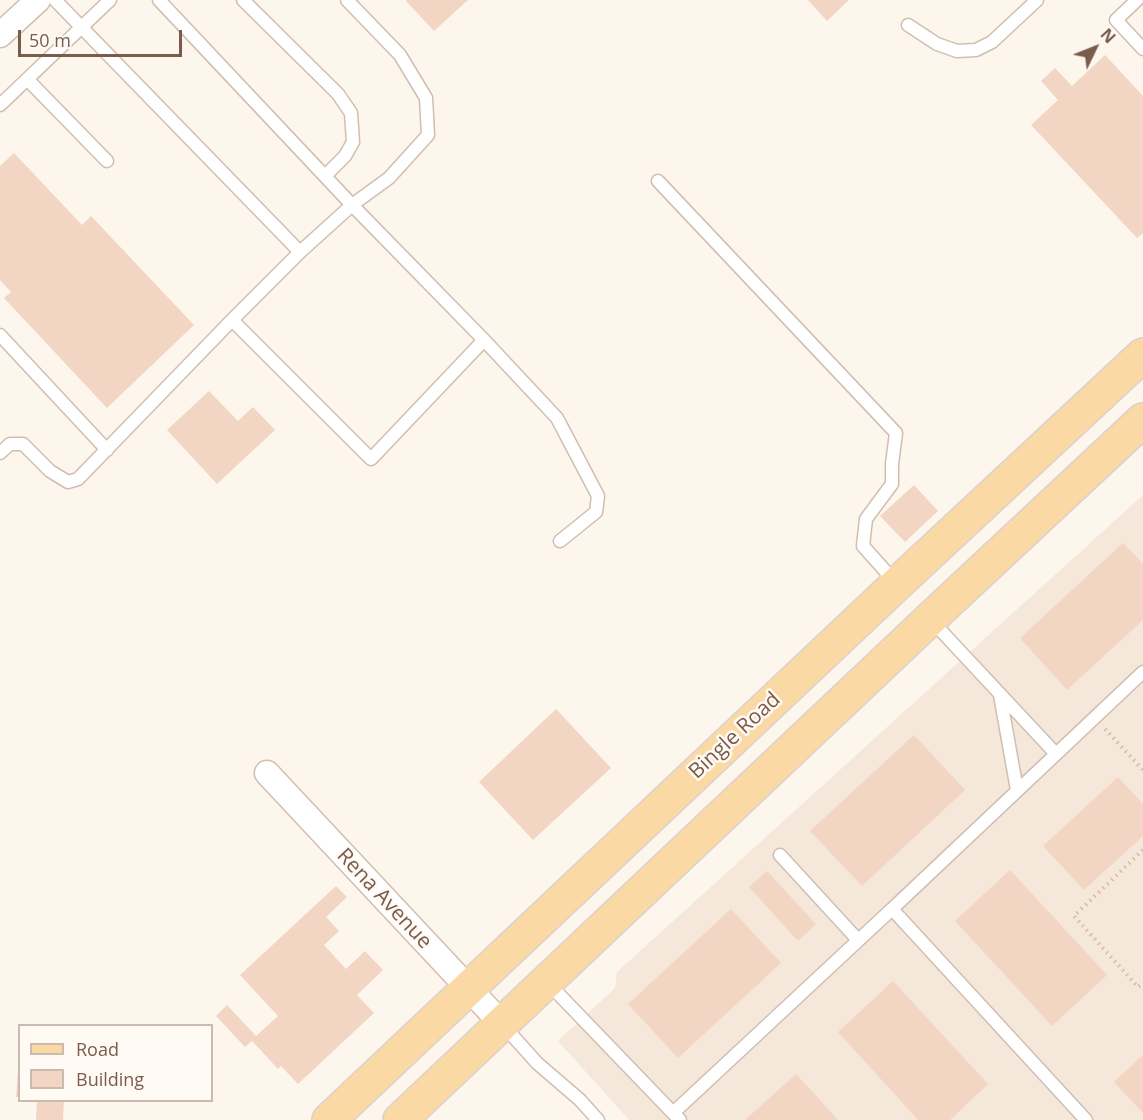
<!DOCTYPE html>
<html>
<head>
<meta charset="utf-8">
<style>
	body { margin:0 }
	#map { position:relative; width:1143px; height:1120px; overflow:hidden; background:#fdf6ec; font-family:"Open Sans",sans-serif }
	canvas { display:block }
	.legend { position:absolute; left:18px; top:1024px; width:195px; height:78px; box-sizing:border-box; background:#fffaf3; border:2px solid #cabbb1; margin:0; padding:8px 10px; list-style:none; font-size:18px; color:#7a5c4d }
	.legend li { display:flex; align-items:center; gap:12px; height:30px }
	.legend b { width:30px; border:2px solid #cabbb1 }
	.north { position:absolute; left:1065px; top:18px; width:60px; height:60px; -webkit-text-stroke:4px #fffaf3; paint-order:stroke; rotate:47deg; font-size:16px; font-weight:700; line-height:24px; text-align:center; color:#7a5c4d }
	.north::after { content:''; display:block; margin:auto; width:21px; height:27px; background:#7a5c4d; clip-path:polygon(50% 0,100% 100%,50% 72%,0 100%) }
	.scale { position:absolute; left:18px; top:30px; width:164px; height:27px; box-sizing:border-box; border:3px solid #7a5c4d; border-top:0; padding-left:8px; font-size:18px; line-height:21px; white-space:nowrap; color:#7a5c4d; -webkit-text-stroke:4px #fffaf3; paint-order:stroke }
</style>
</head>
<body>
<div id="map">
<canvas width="1143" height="1120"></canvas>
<ul class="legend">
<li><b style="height:8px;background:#fbd9a5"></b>Road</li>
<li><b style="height:16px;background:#f3d5c3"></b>Building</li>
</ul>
<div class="north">N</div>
<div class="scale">50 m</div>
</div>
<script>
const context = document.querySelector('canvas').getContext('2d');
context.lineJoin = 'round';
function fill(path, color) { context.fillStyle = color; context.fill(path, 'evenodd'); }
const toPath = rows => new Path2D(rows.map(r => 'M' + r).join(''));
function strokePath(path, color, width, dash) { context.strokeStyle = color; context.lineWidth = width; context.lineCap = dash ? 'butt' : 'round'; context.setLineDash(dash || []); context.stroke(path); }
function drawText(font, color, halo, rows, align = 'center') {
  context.font = font + ' "Open Sans",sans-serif'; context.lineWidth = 5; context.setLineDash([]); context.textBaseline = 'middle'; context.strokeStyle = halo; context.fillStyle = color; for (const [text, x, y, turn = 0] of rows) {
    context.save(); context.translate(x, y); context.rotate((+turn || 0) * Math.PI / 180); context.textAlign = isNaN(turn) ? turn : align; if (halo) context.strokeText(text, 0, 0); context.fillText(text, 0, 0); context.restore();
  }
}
fill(toPath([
	[1143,495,1143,1120,629,1120,558,1041,615,988,617,972]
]), '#f5e8da');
fill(toPath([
	[407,0,468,0,434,31,406,1],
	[808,0,849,0,827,21],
	[1105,55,1143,96,1143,233,1137,238,1031,125,1058,100,1041,81,1055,68,1072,86],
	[14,153,82,225,91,216,194,325,107,408,4,298,11,292,0,280,0,166],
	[209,391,238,421,253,407,275,430,217,484,167,430],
	[914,485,938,511,905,542,880,516],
	[1123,543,1143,564,1143,620,1067,690,1020,638],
	[556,709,611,768,533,840,479,782],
	[914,735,965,790,862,886,810,831],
	[1118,777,1143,804,1143,836,1084,890,1043,846],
	[1010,870,1107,975,1052,1026,955,921],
	[767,871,816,924,798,941,749,887],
	[336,886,347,897,326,917,339,931,324,945,346,969,365,951,383,970,357,995,374,1013,298,1084,281,1066,278,1069,252,1041,245,1047,216,1016,227,1005,256,1036,278,1016,240,975],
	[731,909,781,963,678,1058,628,1004],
	[893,981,988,1084,950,1120,918,1120,838,1032],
	[1143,1055,1143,1113,1114,1082],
	[18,1070,20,1070,20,1097,16,1097],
	[796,1074,838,1120,745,1120],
	[37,1100,64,1100,63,1120,36,1120]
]), '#f3d5c3');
const lane = toPath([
	[55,0,300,252],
	[159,0,352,205,484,340,557,418,598,496,596,512,560,541],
	[243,0,338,94,351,113,353,142,345,156,325,176],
	[1137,0,1116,20,1143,49],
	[908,25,937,44,957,51,976,50,992,42,1037,0],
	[27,79,107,161],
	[0,105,110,0],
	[658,181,896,433,892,464,892,484,866,519,863,546,896,583],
	[232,320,371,459,484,340],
	[0,335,107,450],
	[0,453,10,444,23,444,50,471,68,482,78,479,232,320,300,252,352,205,389,178,428,135,426,98,400,55,347,0],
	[931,620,1056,754],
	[1000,695,1017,790],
	[780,855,858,940],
	[547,982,673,1113],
	[503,1025,537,1063,580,1100,598,1120],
	[680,1120,673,1113,892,909],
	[1086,1120,892,909,1143,672]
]);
const street = toPath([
	[0,35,38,0],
	[267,773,502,1024]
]);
const primary = toPath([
	[329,1120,897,584,1143,355],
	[400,1120,930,619,1143,420]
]);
strokePath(lane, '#d1beb0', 15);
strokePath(street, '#d1beb0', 27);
strokePath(primary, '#dad1cd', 36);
strokePath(toPath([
	[1105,729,1143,770],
	[1143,850,1074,916,1138,987,1143,983]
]), '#d9b8a5', 4, [1.5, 4.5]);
strokePath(lane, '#fff', 12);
strokePath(street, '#fff', 24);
strokePath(primary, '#fbd9a5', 33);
drawText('21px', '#7a5c4d', '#fffaf3', [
	["Bingle Road",735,736,-43],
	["Rena Avenue",384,899,47]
]);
</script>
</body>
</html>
